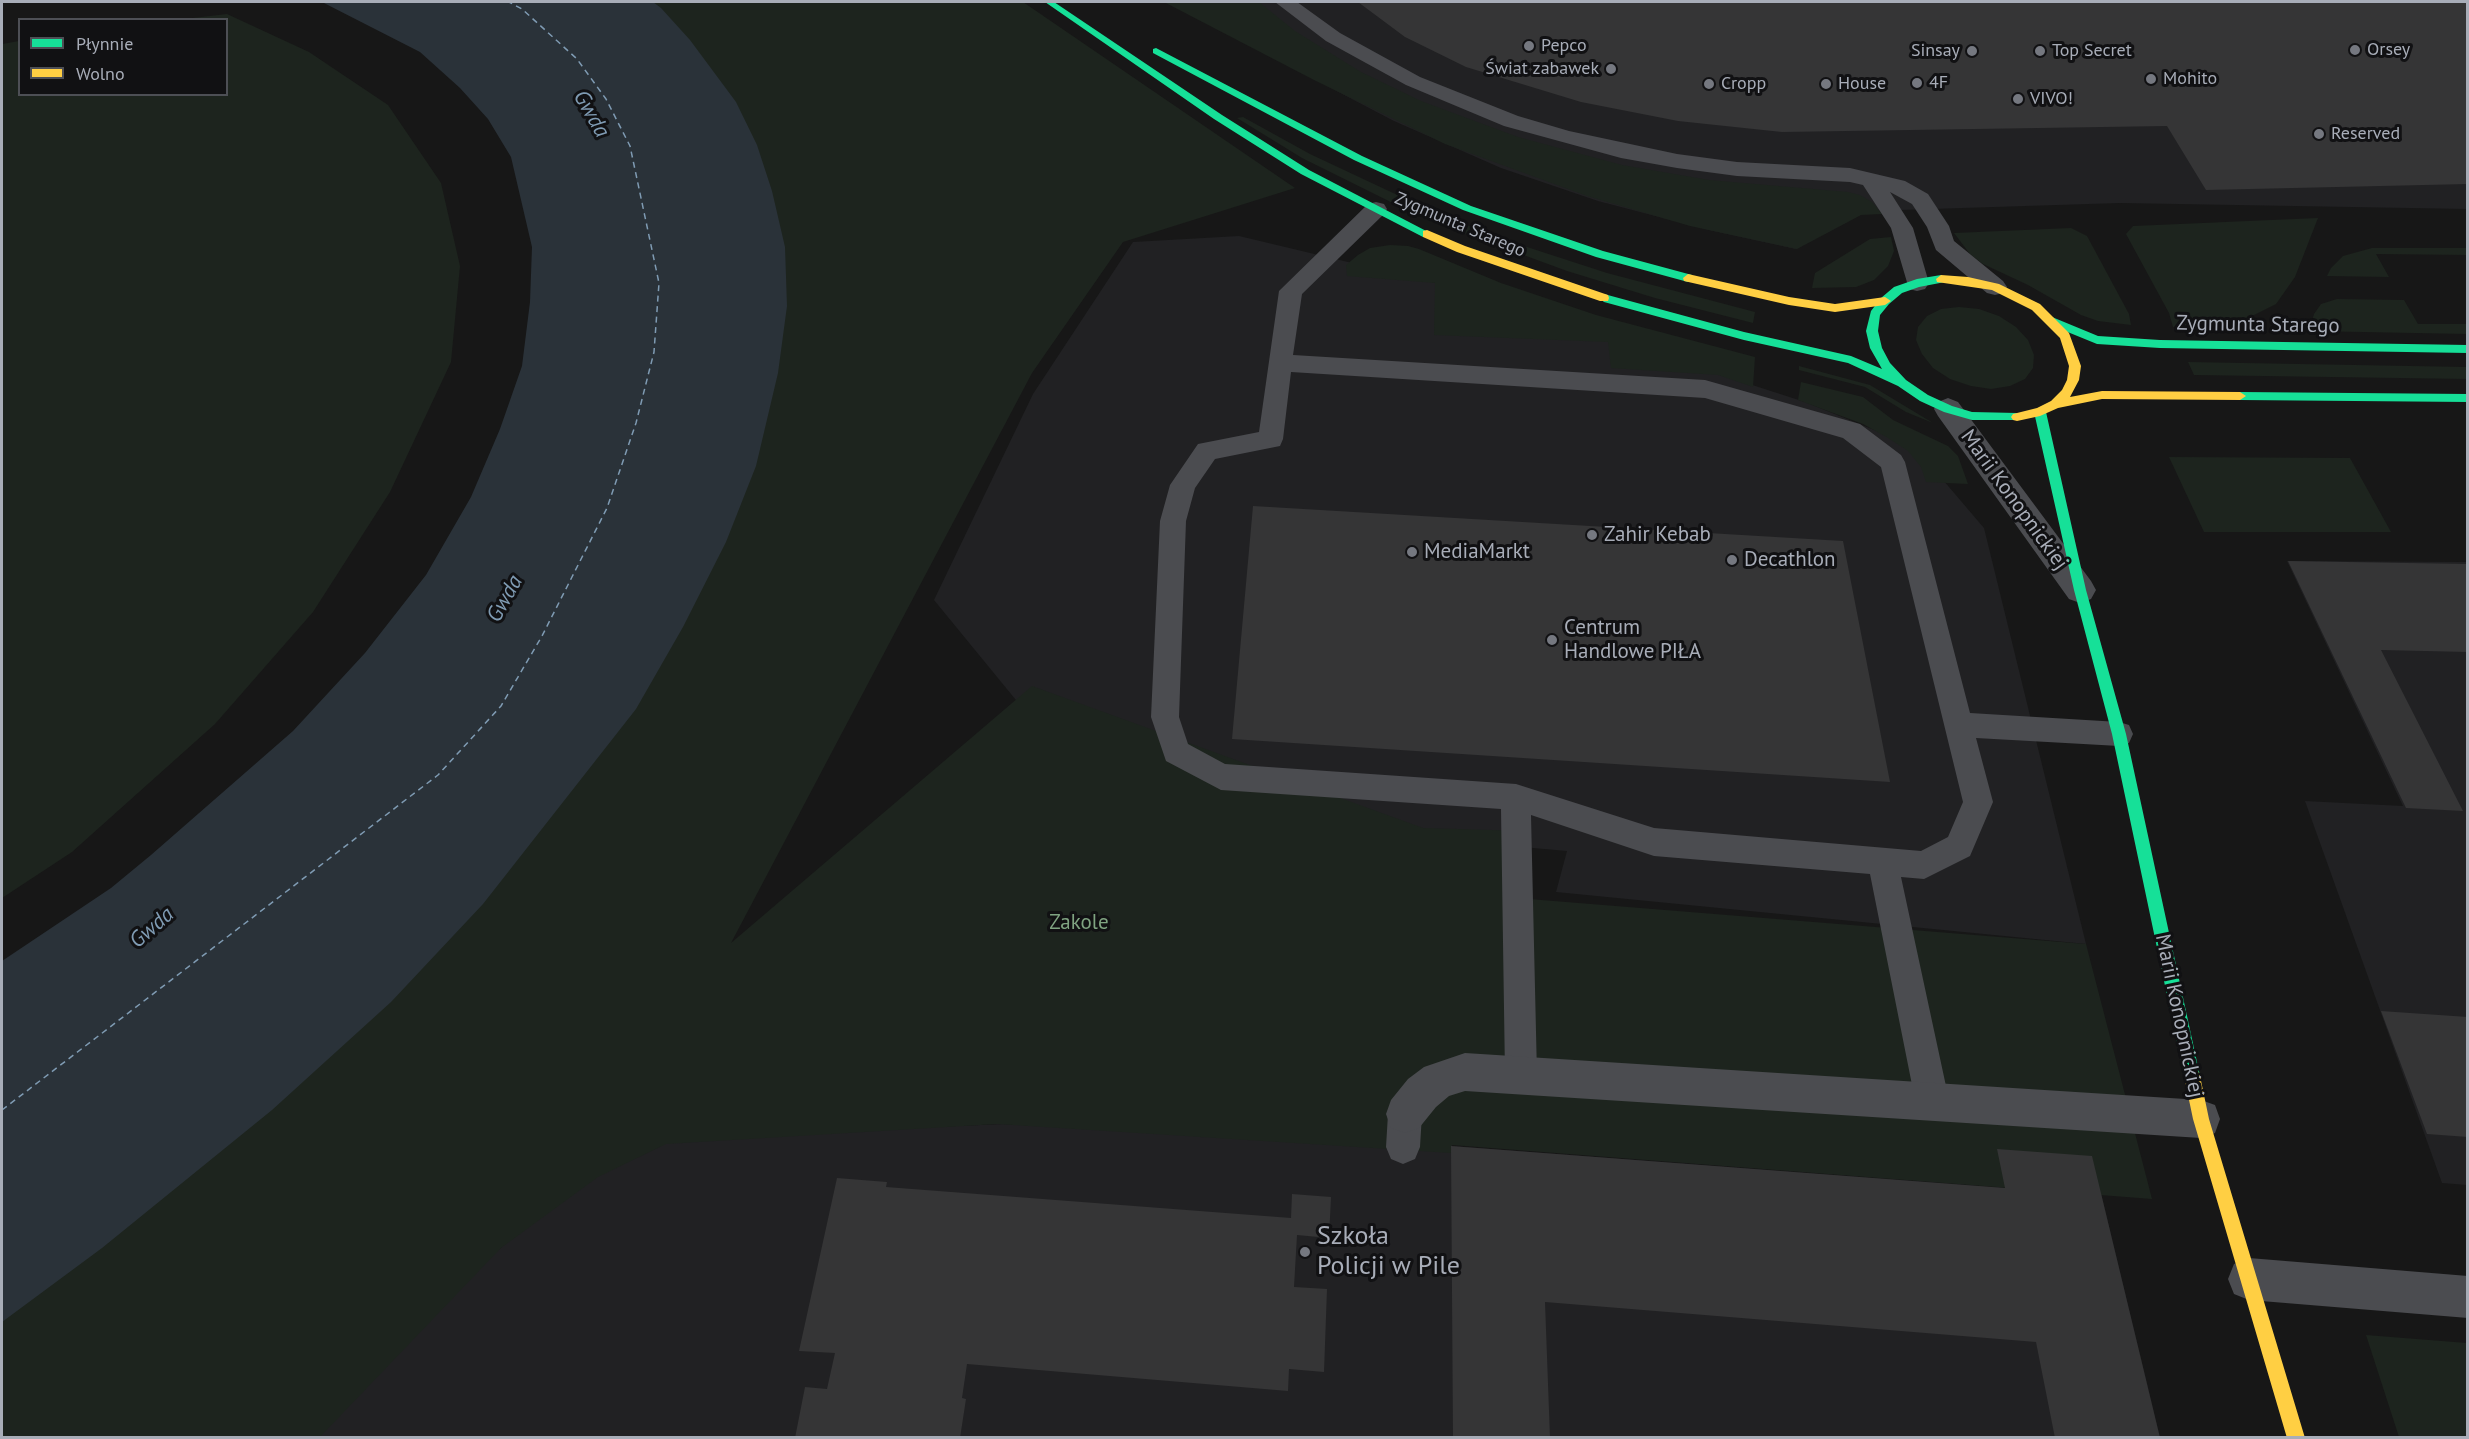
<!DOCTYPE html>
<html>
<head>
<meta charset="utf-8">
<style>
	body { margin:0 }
	#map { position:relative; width:2469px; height:1439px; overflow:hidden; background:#171717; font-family:"PT Sans",sans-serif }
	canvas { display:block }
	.frame { position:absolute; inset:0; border:3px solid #a8adb8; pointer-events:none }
	.legend { position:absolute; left:18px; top:18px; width:210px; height:78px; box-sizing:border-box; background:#111113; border:2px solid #4d4f55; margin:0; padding:8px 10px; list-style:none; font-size:18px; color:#a8adb8 }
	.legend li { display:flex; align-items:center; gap:12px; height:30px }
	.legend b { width:30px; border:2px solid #4d4f55 }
</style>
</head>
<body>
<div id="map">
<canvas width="2469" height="1439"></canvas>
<div class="frame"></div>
<ul class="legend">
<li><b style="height:8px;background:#16e098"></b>Płynnie</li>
<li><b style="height:8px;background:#ffcf43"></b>Wolno</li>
</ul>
</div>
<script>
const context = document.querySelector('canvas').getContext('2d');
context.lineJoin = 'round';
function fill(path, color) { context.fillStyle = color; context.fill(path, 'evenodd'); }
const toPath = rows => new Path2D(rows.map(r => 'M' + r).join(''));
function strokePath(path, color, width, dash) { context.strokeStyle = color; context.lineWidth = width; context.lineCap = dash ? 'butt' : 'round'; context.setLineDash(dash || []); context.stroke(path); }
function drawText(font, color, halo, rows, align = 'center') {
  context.font = font + ' "PT Sans",sans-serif'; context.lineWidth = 6; context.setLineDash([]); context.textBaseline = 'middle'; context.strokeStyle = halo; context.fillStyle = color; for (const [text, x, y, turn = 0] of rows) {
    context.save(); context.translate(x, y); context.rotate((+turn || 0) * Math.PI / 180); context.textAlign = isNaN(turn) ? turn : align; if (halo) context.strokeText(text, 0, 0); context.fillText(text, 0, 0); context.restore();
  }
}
fill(toPath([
	[1167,2,2467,2,2467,209,2120,203,1868,211,1796,249,1709,230,1598,201,1501,168,1394,121],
	[1239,236,1436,283,1805,402,1914,446,1984,528,2086,944,1556,892,1567,851,1106,810,934,600,1033,394,1133,242],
	[2287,561,2467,562,2467,1185,2442,1183,2305,801,2403,806],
	[1003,1124,1451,1146,2005,1188,2092,1156,2160,1437,316,1438,419,1316,630,1140]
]), '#212123');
fill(toPath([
	[649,2,1023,2,1295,188,1123,242,1032,373,731,943,1032,686,1423,828,1527,831,1529,899,2086,944,2152,1199,1452,1145,1451,1153,997,1124,666,1144,598,1177,501,1248,320,1437,2,1437,2,1308,380,999],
	[1164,2,1259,2,1295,31,1361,72,1421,101,1518,137,1622,165,1709,180,1848,192,1860,195,1872,202,1882,214,1861,215,1797,249,1690,226,1587,196,1445,144,1314,80],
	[227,14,309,52,388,105,441,183,460,266,451,362,390,492,313,612,215,724,72,852,2,898,2,44,19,41,20,94,226,94,226,20,184,19],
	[1243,117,1310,154,1440,215,1524,246,1607,273,1755,312,1753,323,1655,298,1567,271,1423,218,1302,158,1237,118],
	[2318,218,2295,277,2276,304,2250,317,2230,323,2202,326,2173,327,2169,313,2126,234,2133,226],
	[2071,228,2087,236,2129,314,2131,325,2098,321,2081,315,2028,285,1983,264,1970,254,1954,233],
	[1891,237,1894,251,1888,266,1874,280,1856,287,1812,288,1815,273,1870,239],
	[1390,245,1408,246,1419,249,1501,283,1596,315,1755,357,1753,387,1718,375,1611,368,1608,342,1434,335,1435,283,1347,276,1346,265,1358,255,1370,248],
	[2372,248,2467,248,2467,255,2376,254,2389,277,2327,276,2331,268,2343,256],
	[2337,299,2404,300,2418,324,2467,324,2467,334,2309,331,2314,314,2321,304],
	[1959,307,1979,309,1999,316,2016,327,2028,340,2034,355,2033,368,2025,379,2010,386,1991,389,1971,386,1950,379,1933,368,1922,354,1916,340,1918,327,1927,316,1941,309],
	[2188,362,2467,367,2467,379,2194,375],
	[1799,366,1870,385,1933,423,1906,412,1865,387,1799,370],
	[1801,382,1863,397,1893,420,1948,446,1958,456,1968,484,1926,482,1921,467,1908,451,1888,438,1863,424,1798,400],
	[2169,457,2350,458,2391,532,2204,532],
	[2366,1335,2467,1343,2467,1437,2399,1437]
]), '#1d241e');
fill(toPath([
	[322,2,653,2,661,8,690,40,736,102,757,145,772,191,785,247,787,306,778,373,756,466,726,542,683,627,636,709,483,904,391,1002,272,1110,102,1248,2,1322,2,961,111,888,151,855,293,731,365,653,426,575,471,497,500,429,522,366,530,302,532,247,511,157,488,119,460,88,420,52]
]), '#2a3239');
strokePath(toPath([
	[2,1110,438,775,501,706,542,636,607,508,636,423,654,352,659,283,630,146,606,99,577,59,522,9,509,2]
]), '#7f9bb3', 1.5, [6, 4.5]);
fill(toPath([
	[1358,2,2468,2,2468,184,2206,190,2167,126,1782,132,1678,121,1581,102,1466,67,1405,37],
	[1253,506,1843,541,1890,782,1232,739],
	[2288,561,2468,564,2468,652,2381,650,2463,811,2406,808],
	[2381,1011,2468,1017,2468,1137,2427,1134],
	[1451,1146,2005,1188,1997,1149,2092,1156,2160,1438,2055,1438,2036,1342,1545,1302,1550,1438,1453,1438],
	[837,1178,887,1182,886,1187,1291,1218,1292,1194,1331,1197,1329,1238,1297,1235,1294,1287,1327,1289,1324,1372,1289,1369,1288,1391,967,1364,962,1398,966,1399,960,1438,795,1438,805,1387,827,1389,835,1353,799,1351]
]), '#353536');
fill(toPath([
	[1275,2,1297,2,1340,33,1420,77,1518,116,1569,131,1677,154,1737,162,1850,168,1905,181,1928,194,1949,226,1954,241,2003,281,2007,287,2003,293,1995,295,1987,293,1936,250,1927,227,1912,204,1890,192,1913,228,1929,283,1925,289,1917,291,1909,289,1891,228,1863,185,1850,182,1737,176,1677,168,1621,158,1504,126,1406,85,1326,41,1275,2],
	[1376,202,1384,204,1387,209,1384,214,1302,294,1293,355,1705,380,1860,424,1901,455,1905,462,1970,713,2119,722,2129,725,2133,734,2129,743,2119,746,1976,738,1993,802,1970,856,1924,879,1901,877,1949,1100,1944,1112,1932,1117,1920,1112,1915,1100,1870,874,1654,856,1531,815,1537,1075,1533,1087,1521,1091,1509,1087,1505,1075,1501,809,1221,790,1166,761,1151,717,1160,521,1170,485,1198,444,1259,432,1279,291,1368,204,1376,202],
	[1291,372,1705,398,1843,438,1881,467,1963,802,1948,837,1921,851,1654,828,1516,784,1225,764,1188,744,1179,717,1186,521,1195,488,1215,459,1280,446,1283,439,1291,372],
	[1405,1097,1417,1102,1422,1114,1420,1147,1415,1159,1403,1164,1391,1159,1386,1147,1388,1114,1393,1102,1405,1097]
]), '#4b4c50');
fill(toPath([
	[1948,398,1958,402,2091,581,2096,590,2091,599,2080,603,2069,599,1938,416,1934,409,1938,402,1948,398],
	[1465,1053,2201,1100,2215,1105,2220,1119,2215,1133,2201,1138,1465,1091,1449,1096,1436,1107,1419,1128,1405,1133,1391,1128,1386,1114,1391,1100,1408,1079,1424,1067,1465,1053],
	[2249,1258,2468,1276,2468,1318,2249,1300,2234,1294,2228,1279,2234,1264,2249,1258]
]), '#4b4c50');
fill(toPath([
	[1045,2,1054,2,1222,115,1309,170,1432,234,1431,237,1423,237,1301,174,1214,119,1045,2],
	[1156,48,1362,156,1471,206,1603,251,1692,275,1693,278,1688,282,1596,257,1463,210,1354,160,1153,53,1153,49,1156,48],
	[1941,275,1946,279,1945,282,1919,287,1902,293,1889,304,1880,315,1878,331,1882,348,1890,363,1906,380,1928,395,1952,406,1972,412,2017,413,2021,414,2023,417,2021,420,1972,420,1944,412,1920,401,1898,386,1848,363,1744,340,1604,302,1599,298,1604,294,1744,332,1851,356,1882,369,1870,348,1866,331,1871,311,1881,298,1894,287,1917,279,1941,275],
	[2052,317,2098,336,2160,340,2468,345,2468,353,2160,348,2097,344,2048,324,2046,321,2052,317],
	[2240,392,2468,394,2468,402,2240,400,2234,396,2240,392],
	[2040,408,2046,412,2086,590,2126,734,2200,1076,2198,1081,2192,1084,2186,1081,2184,1076,2112,734,2074,590,2034,412,2040,408]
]), '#16e098');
fill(toPath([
	[1427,230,1465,246,1608,295,1609,298,1608,301,1600,301,1457,252,1423,237,1423,231,1427,230],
	[1688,274,1789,297,1835,304,1885,297,1891,301,1885,305,1835,312,1789,305,1684,281,1683,278,1688,274],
	[1941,275,1968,277,1999,284,2040,304,2069,333,2081,366,2079,380,2070,397,2102,391,2240,392,2246,396,2240,400,2102,399,2058,408,2040,416,2017,421,2013,420,2011,417,2013,414,2037,408,2051,401,2062,390,2067,380,2069,366,2060,338,2032,310,1992,290,1937,282,1936,279,1941,275],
	[2192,1068,2198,1071,2200,1076,2209,1119,2305,1438,2287,1438,2193,1119,2184,1076,2186,1071,2192,1068]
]), '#ffcf43');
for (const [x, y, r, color] of [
	[1529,46,6,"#757880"],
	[2355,50,6,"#757880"],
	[1972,51,6,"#757880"],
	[2040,51,6,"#757880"],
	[1611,69,6,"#757880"],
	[2151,79,6,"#757880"],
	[1917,83,6,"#757880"],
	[1709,84,6,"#757880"],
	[1826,84,6,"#757880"],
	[2018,99,6,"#757880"],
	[2319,134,6,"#757880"],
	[1592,535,6,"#757880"],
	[1412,552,6,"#757880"],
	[1732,560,6,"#757880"],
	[1552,640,6,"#757880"],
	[1305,1252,6,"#757880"]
]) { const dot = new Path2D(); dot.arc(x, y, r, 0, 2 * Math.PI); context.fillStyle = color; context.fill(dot); strokePath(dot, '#111113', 2); }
drawText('18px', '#a8adb8', '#111113', [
	["Pepco",1541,46],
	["Orsey",2367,50],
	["Sinsay",1960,51,"right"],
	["Top Secret",2052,51],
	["Świat zabawek",1599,69,"right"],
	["Mohito",2163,79],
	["4F",1929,83],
	["Cropp",1721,84],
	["House",1838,84],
	["VIVO!",2030,99],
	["Reserved",2331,134]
], 'left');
drawText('18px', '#a8adb8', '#111113', [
	["Zygmunta Starego",1460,225,23]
]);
drawText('21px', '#a8adb8', '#111113', [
	["Zygmunta Starego",2258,325,1],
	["Marii Konopnickiej",2014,500,54],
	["Marii Konopnickiej",2179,1016,78]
]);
drawText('21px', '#a8adb8', '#111113', [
	["Zahir Kebab",1604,535],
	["MediaMarkt",1424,552],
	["Decathlon",1744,560],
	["Centrum",1564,628],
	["Handlowe PIŁA",1564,652]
], 'left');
drawText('21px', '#7fa381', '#111113', [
	["Zakole",1079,923]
]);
drawText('italic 22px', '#7f9bb3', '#111113', [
	["Gwda",591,114,60],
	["Gwda",505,599,-61],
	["Gwda",152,928,-41]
]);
drawText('26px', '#a8adb8', '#111113', [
	["Szkoła",1317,1237],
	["Policji w Pile",1317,1267]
], 'left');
</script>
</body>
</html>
